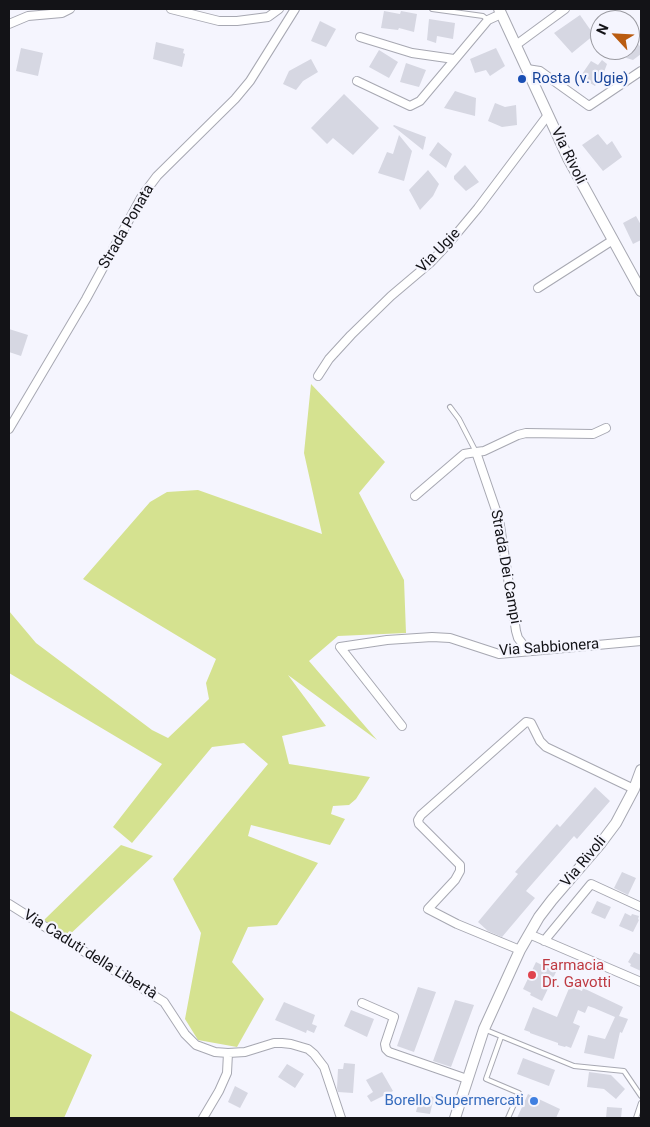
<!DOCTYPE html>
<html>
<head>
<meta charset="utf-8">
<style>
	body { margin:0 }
	#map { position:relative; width:650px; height:1127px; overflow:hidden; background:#f5f5fe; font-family:Roboto,sans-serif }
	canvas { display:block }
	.frame { position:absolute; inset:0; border:10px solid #131317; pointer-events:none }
	.north { position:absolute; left:590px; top:10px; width:50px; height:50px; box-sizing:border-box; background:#f5f5fe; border:1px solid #9b9ba2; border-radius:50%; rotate:295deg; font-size:14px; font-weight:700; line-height:20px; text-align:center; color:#131317 }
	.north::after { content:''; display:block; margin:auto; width:18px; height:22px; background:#ba5c11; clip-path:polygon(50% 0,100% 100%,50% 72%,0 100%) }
</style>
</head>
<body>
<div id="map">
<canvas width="650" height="1127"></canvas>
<div class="frame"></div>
<div class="north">N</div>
</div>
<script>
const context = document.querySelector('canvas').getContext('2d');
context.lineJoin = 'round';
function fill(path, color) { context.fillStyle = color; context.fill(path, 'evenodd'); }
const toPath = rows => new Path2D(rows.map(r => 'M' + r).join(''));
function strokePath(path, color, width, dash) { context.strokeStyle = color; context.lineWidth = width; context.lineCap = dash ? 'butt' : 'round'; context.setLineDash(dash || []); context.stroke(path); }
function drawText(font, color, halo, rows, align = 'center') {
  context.font = font + ' Roboto,sans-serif'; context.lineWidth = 4.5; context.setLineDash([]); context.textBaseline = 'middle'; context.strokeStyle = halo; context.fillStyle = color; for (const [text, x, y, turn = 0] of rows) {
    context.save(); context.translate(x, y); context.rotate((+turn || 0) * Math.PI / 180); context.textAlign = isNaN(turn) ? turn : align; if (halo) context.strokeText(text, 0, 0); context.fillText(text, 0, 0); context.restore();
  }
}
fill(toPath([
	[311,384,385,462,359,493,404,580,406,633,338,636,309,661,377,740,288,675,326,726,282,736,289,764,370,777,356,799,349,805,333,806,331,814,345,819,330,845,251,825,248,836,318,863,277,925,248,927,232,962,264,999,237,1047,198,1040,185,1019,201,933,173,879,268,764,244,743,212,747,132,843,113,827,162,764,9,673,9,611,36,643,152,730,168,738,209,699,206,683,216,659,83,579,150,502,167,492,198,490,322,534,304,453],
	[121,845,153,856,66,938,44,920],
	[9,1010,92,1055,64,1118,9,1118]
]), '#d5e290');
fill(toPath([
	[384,11,400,14,401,11,417,14,414,32,399,28,398,30,381,28],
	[580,15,594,35,572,53,554,33],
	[429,19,455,23,453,39,437,36,436,43,427,40],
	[320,21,336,29,326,47,311,41],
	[630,31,641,48,641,54,633,60,623,57,621,50,630,50],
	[156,42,184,49,183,53,185,54,182,67,153,59],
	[21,48,43,53,38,76,16,71],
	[496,48,505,66,490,76,486,70,475,73,470,59],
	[379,50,398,62,389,78,369,67],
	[311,59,318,72,303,81,296,90,283,84,289,71],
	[602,60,607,64,604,72,595,86,580,77,591,61,598,65],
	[406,63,426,70,419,87,400,82],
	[455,91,476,98,475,116,444,108],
	[344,94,379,128,353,155,333,138,327,144,311,128],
	[495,103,505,107,516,105,517,125,502,127,488,121],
	[394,125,426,137,423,150,393,126],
	[598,134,607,145,612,141,622,157,603,171,582,145],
	[399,135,412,151,404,181,378,173,387,152,393,154],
	[438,142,452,154,446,168,429,155],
	[465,165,479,182,466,191,454,179,454,176],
	[428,170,439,184,433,196,420,210,409,190],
	[636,216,641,225,641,240,633,244,623,223],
	[9,329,28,335,21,356,9,352],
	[595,787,610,801,577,839,574,836,526,891,535,898,502,937,488,931,478,922,518,874,515,872,557,824,560,827],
	[622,872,636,878,628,895,614,888],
	[597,901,611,907,605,919,591,913],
	[625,913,631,916,632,914,639,916,638,919,639,920,633,932,619,926],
	[634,952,641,955,641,971,630,966,631,964,628,962],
	[536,962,556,972,542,1001,530,995,531,993,523,989],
	[570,986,582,991,583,988,623,1007,619,1016,628,1019,622,1033,620,1032,614,1059,584,1053,588,1035,605,1039,615,1017,594,1008,588,1006,585,1013,578,1010,573,1023,580,1026,571,1048,566,1046,565,1047,558,1045,558,1043,530,1033,530,1032,524,1030,533,1007,557,1017],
	[418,987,436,992,414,1052,397,1046],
	[455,1000,474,1005,451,1067,433,1061],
	[284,1002,315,1015,312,1024,317,1026,314,1033,307,1030,306,1033,275,1020],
	[351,1010,374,1019,367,1037,344,1026],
	[523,1058,555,1070,549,1086,517,1074],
	[344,1063,355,1064,353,1093,338,1092,337,1088,338,1069,343,1069],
	[287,1064,304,1074,295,1088,278,1077],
	[382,1072,393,1091,371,1102,367,1096,373,1092,366,1080],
	[589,1072,611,1075,625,1089,616,1099,604,1089,587,1087],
	[235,1086,248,1093,240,1108,228,1102],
	[416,1093,434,1097,430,1114,416,1112,418,1104,414,1103],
	[528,1094,560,1109,556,1118,517,1118],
	[607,1107,622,1108,621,1118,606,1118]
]), '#d6d7e2');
const service = toPath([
	[432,9,483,16,488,20],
	[450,407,459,419,476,452],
	[486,1030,574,1066,624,1071,641,1096],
	[501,1037,486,1079,519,1093,508,1118],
	[636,1118,641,1103]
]);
const minor = toPath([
	[171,9,219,21,237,21,268,17,279,9],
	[9,24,28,16,62,13,70,9],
	[360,37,412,53,454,59],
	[516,45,565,9],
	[527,69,540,71,589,106,641,71],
	[357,81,410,106,420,101,488,20,501,14],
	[538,288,613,240],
	[318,376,329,359,351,335,391,296,430,263,448,244,478,208,548,115],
	[9,429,86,299,142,196,157,176,235,99,250,81,295,9],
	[476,452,484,451,518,435,526,433,593,434,606,428],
	[415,496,464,454,476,452,499,519,516,631,518,638,528,651],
	[402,726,340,647,387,640,432,637,450,638,499,654,641,641],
	[9,904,164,1002,185,1034,196,1045,215,1052,228,1053,245,1052,274,1043,282,1043,291,1044,308,1049,314,1054,324,1067,341,1118],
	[529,934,641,982],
	[544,941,591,884,641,907],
	[520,950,457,924,428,909,455,880,460,871,460,865,419,824,418,820,421,815,526,722,531,723,540,741,546,747,634,789],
	[362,1003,394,1017,385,1044,386,1049,389,1052,467,1079],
	[203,1118,219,1091,227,1073,228,1053]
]);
const tertiary = toPath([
	[499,9,568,158,641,291],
	[455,1118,484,1029,520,950,539,917,552,900,601,843,616,823,634,789,641,770]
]);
strokePath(service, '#a7a8b2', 6);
strokePath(minor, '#a7a8b2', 10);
strokePath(tertiary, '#a7a8b2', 12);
strokePath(service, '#fff', 4);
strokePath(minor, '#fff', 8);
strokePath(tertiary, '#fff', 10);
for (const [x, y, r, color] of [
	[522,79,5,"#1a4fb4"],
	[532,975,5,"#e0444e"],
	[534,1101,5,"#3f7fe0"]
]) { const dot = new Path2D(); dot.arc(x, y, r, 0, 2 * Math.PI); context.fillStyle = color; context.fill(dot); strokePath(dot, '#f5f5fe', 2); }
drawText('15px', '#164399', '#f5f5fe', [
	["Rosta (v. Ugie)",532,79]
], 'left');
drawText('15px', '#131317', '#f5f5fe', [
	["Via Rivoli",568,156,64],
	["Strada Ponata",127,227,-60],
	["Via Ugie",439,251,-46],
	["Strada Dei Campi",505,567,80],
	["Via Sabbionera",549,648,-4],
	["Via Rivoli",584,862,-50],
	["Via Caduti della Libertà",90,955,32]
]);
drawText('15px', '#be3a42', '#f5f5fe', [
	["Farmacia",542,966],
	["Dr. Gavotti",542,983]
], 'left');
drawText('15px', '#366cbe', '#f5f5fe', [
	["Borello Supermercati",524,1101]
], 'right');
</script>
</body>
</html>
